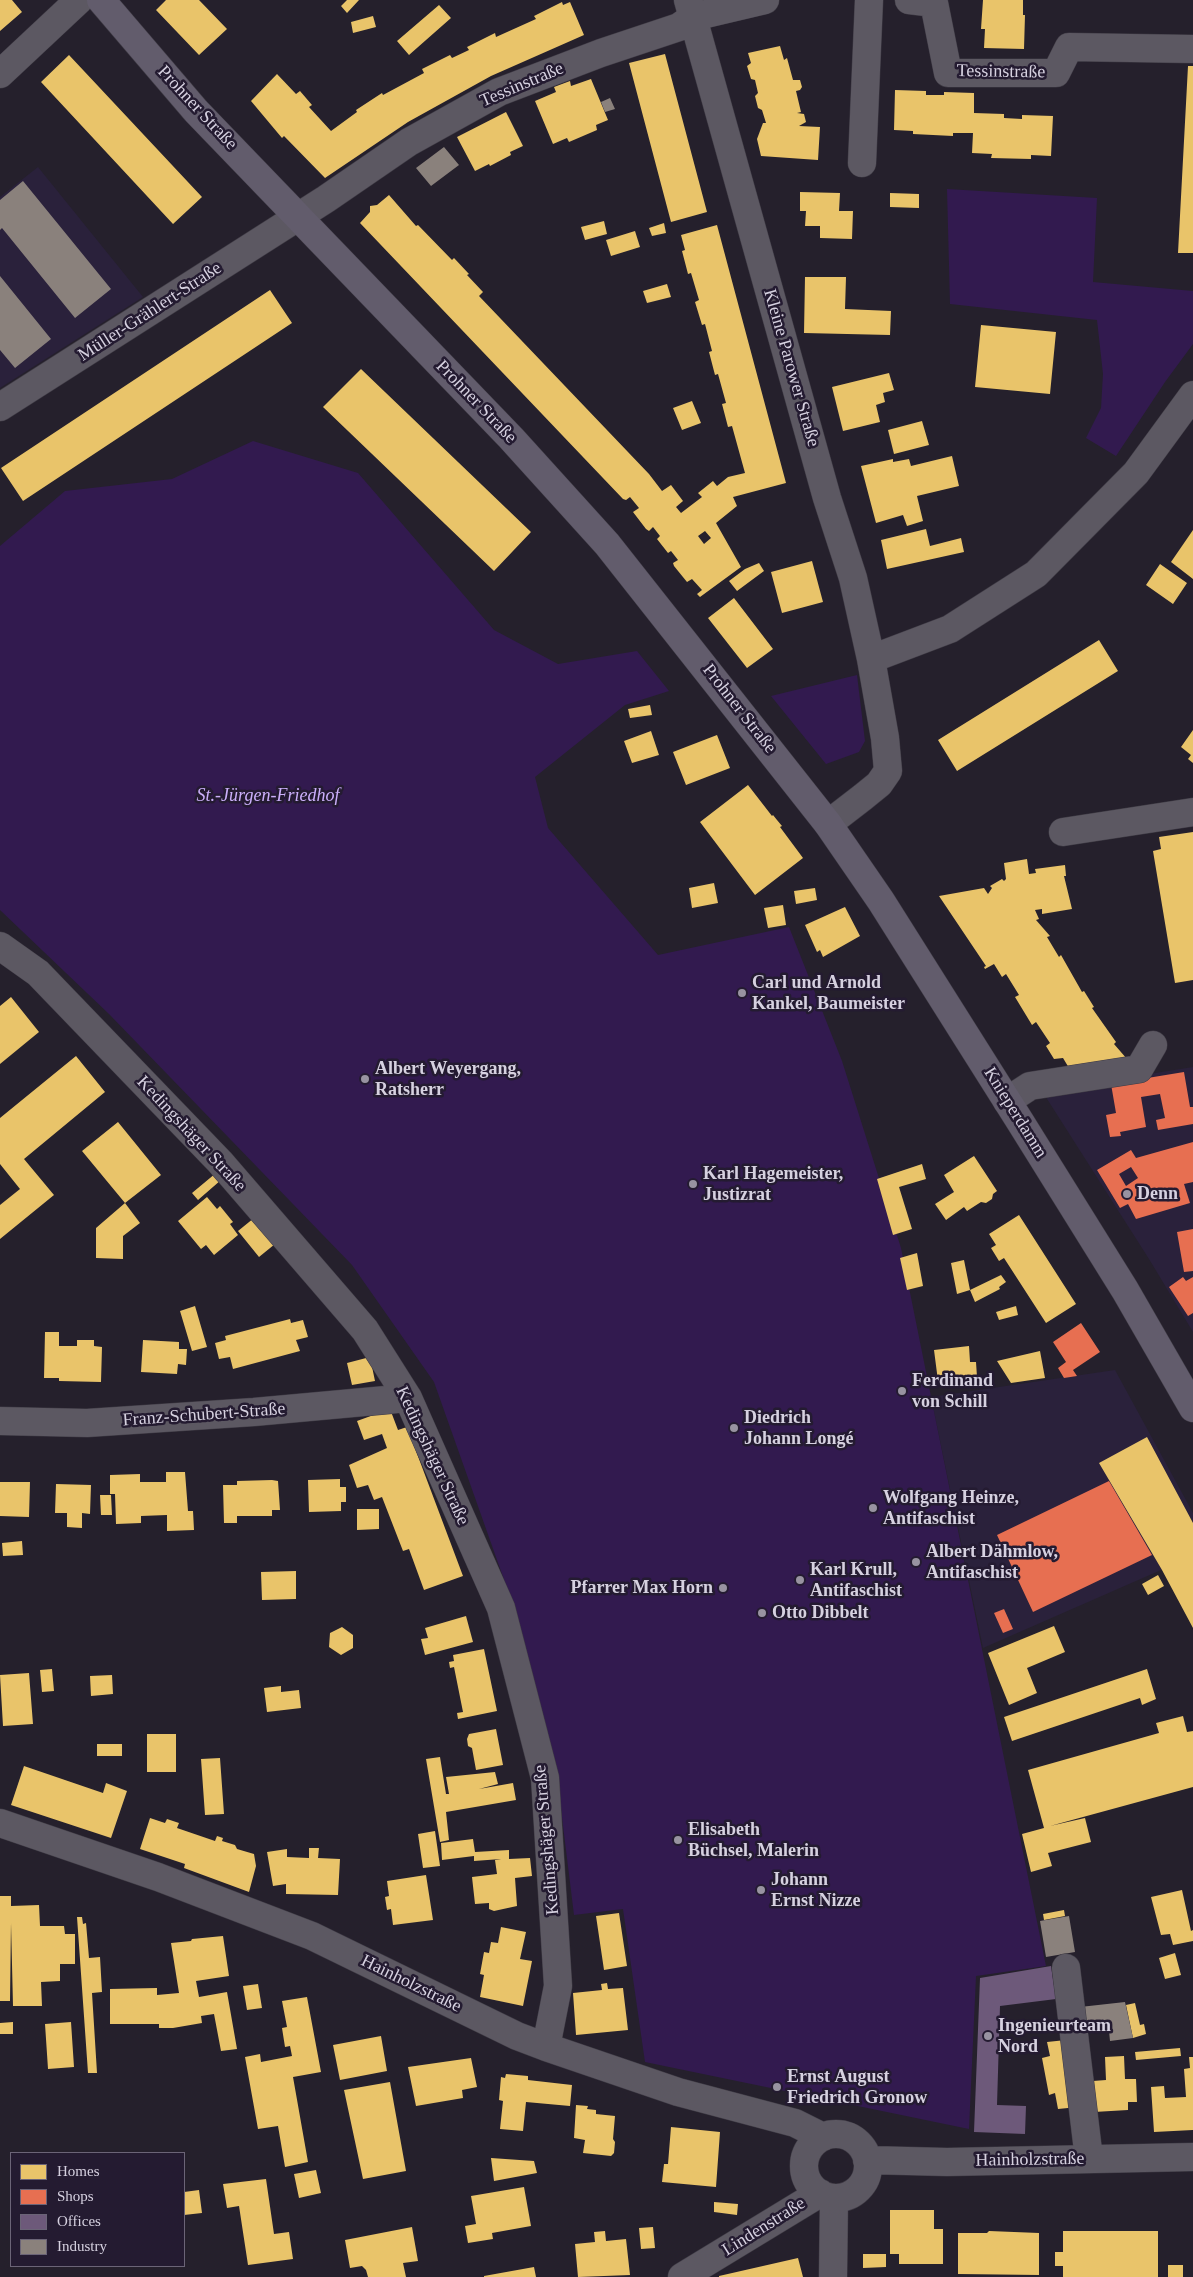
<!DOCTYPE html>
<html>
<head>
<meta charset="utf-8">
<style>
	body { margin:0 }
	#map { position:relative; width:1193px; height:2277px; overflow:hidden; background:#25202c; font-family:"Times New Roman",serif }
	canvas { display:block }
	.legend { position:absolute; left:10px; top:2152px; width:175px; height:115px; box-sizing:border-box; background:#241b31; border:1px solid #6b6477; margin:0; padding:6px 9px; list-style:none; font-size:15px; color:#d6d1e0 }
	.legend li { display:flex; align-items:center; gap:10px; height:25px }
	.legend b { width:25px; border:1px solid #6b6477 }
</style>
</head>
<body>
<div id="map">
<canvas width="1193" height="2277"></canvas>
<ul class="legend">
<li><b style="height:14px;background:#e9c46a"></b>Homes</li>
<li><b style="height:14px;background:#e76f51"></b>Shops</li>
<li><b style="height:14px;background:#6d597a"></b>Offices</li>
<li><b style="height:14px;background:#8a817c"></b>Industry</li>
</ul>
</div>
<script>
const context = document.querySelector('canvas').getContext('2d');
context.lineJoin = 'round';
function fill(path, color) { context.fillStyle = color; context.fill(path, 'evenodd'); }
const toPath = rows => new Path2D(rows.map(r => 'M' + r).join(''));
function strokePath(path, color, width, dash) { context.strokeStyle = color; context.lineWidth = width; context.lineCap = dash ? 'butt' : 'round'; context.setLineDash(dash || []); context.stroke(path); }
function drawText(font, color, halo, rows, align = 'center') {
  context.font = font + ' "Times New Roman",serif'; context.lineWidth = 5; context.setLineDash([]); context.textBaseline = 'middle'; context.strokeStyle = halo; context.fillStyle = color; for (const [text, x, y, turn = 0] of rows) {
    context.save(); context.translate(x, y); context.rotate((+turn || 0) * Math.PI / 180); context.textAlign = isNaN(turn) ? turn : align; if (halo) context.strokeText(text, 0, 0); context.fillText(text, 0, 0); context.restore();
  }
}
fill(toPath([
	[38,167,143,297,0,388,0,197],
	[1193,1067,1193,1332,1149,1259,1042,1091],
	[1115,1370,1193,1513,1193,1556,983,1648,931,1397]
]), '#2a213b');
fill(toPath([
	[947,189,1097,198,1093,282,1193,291,1193,344,1165,382,1116,456,1086,438,1101,408,1103,374,1097,320,950,304],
	[253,441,358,473,494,630,558,664,637,651,669,691,625,705,535,777,548,828,658,955,789,927,842,1061,901,1248,1046,1966,976,1976,969,2129,645,2062,623,1909,574,1915,557,1777,513,1605,434,1382,352,1265,109,1014,0,910,0,546,65,491,172,479],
	[857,675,865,741,859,752,826,764,771,696]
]), '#321a4f');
fill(toPath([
	[0,0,12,0,22,12,0,31],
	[166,0,199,0,227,29,199,55,156,10],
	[347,0,359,0,347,13,341,6],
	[983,0,1023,0,1023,15,1025,15,1024,49,984,48,985,29,981,29],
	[562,2,563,5,570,2,584,35,491,76,408,122,325,178,284,136,282,138,251,101,277,74,296,94,300,91,312,105,309,107,331,131,357,112,356,110,382,93,383,95,424,73,422,69,450,55,452,58,469,50,467,47,495,33,496,37,536,19,534,16],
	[439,5,451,18,409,55,397,41],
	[373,16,376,27,353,33,351,22],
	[780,46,784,60,787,58,793,80,800,80,802,87,800,90,796,91,801,112,797,113,804,114,806,122,799,126,820,127,818,160,761,156,757,139,763,123,766,123,762,110,758,108,755,96,758,93,755,80,751,79,747,66,751,63,748,53],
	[665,54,707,212,671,222,629,63],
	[69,55,202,197,173,224,41,82],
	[1188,66,1193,66,1193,253,1178,253],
	[591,79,608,120,596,125,597,130,569,142,567,138,553,144,535,101,556,92,554,87,570,81,571,86],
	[895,90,926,91,926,95,944,95,944,92,974,93,974,113,1004,114,1004,118,1022,119,1022,115,1053,116,1051,156,1031,155,1031,159,991,158,992,154,972,153,973,133,953,133,953,136,913,134,913,131,894,130],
	[506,112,523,146,510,152,511,155,490,166,489,164,475,171,457,137],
	[800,192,840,193,839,211,853,211,852,239,820,238,820,226,805,226,806,211,800,211],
	[890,193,919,194,919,208,890,207],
	[389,195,416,226,418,225,452,260,454,258,469,274,467,275,483,292,479,296,649,474,662,491,671,485,683,501,676,507,681,513,702,497,698,493,713,481,717,486,728,477,745,473,732,426,728,427,722,404,726,403,718,374,715,375,709,352,712,351,705,324,702,325,695,302,699,300,691,273,688,274,682,251,685,250,681,235,717,225,786,483,733,497,737,506,716,523,741,567,700,597,697,594,702,590,692,579,687,582,674,566,673,563,678,560,671,551,668,553,657,539,660,536,653,527,649,531,646,529,633,512,639,508,630,497,626,500,623,499,360,223,370,212,370,206,377,205],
	[705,531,711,538,704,544,698,536],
	[604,221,607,234,585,240,581,227],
	[664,223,666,233,652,236,649,228],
	[635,231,640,247,611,256,606,240],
	[805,277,846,277,845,309,891,311,890,335,804,333],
	[667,284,671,297,647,303,643,291],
	[270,290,292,323,23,501,1,468],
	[981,325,1056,332,1050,394,975,387],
	[361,369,531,532,494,571,323,407],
	[889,373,894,390,883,393,885,402,876,405,880,422,843,431,832,387],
	[692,401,701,423,682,430,673,408],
	[922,421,929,445,894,454,888,430],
	[952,456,959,486,917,496,923,521,907,526,903,515,876,523,861,466,893,459,893,462,909,459,911,466],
	[926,529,930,546,961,538,964,552,887,569,881,540],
	[1193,530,1193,579,1171,562],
	[812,561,823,602,782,613,771,572],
	[759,563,764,571,737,591,729,581,745,569],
	[1160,564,1187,583,1173,604,1146,585],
	[734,598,773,649,747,668,708,618],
	[1099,640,1118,671,957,771,938,740],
	[650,705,652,715,630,718,628,709],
	[1193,730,1193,763,1188,759,1191,755,1181,747],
	[651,731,659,755,632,763,624,741],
	[717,735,730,768,686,785,673,752],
	[748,785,772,816,773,815,777,820,782,826,780,827,803,858,755,895,700,822],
	[1193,832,1193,980,1175,983,1153,851,1161,849,1159,837],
	[1027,859,1029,874,1036,873,1035,869,1065,865,1066,876,1064,876,1072,909,1042,914,1042,909,1035,910,1039,919,1036,920,1050,936,1047,937,1059,957,1061,955,1082,992,1084,991,1094,1007,1092,1008,1116,1042,1114,1044,1127,1059,1069,1068,1063,1058,1054,1059,1046,1046,1050,1043,1036,1022,1032,1025,1015,997,1019,995,1006,974,1002,977,994,964,985,969,984,967,986,966,939,896,984,888,988,894,992,888,990,886,1002,879,1004,881,1006,879,1004,863],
	[714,883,718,903,692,908,689,888],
	[815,888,817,900,796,904,794,891],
	[783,905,786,925,768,928,764,908],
	[845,907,860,936,823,957,820,950,817,952,805,925],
	[11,997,39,1032,0,1064,0,1006],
	[76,1056,105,1092,24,1159,54,1195,0,1239,0,1205,20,1189,0,1164,0,1118],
	[118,1122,161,1175,125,1203,82,1151],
	[974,1156,997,1191,993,1194,992,1199,986,1203,981,1202,967,1211,964,1207,946,1220,935,1204,954,1192,944,1175],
	[922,1164,926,1179,899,1187,912,1229,893,1235,877,1179],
	[216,1173,221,1180,198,1200,192,1193],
	[207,1197,217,1209,220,1206,233,1222,230,1224,238,1235,214,1255,206,1245,201,1249,178,1221],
	[125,1203,140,1223,123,1236,123,1259,96,1258,96,1228],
	[1019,1215,1076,1304,1046,1323,1004,1258,999,1261,991,1248,996,1245,989,1234],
	[254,1218,275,1244,259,1257,238,1231],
	[917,1253,923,1286,907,1290,900,1258],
	[964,1260,970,1290,957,1294,951,1263],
	[1001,1275,1006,1282,999,1287,1000,1289,975,1302,970,1290],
	[195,1306,207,1347,192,1351,180,1311],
	[1016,1306,1018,1315,999,1320,996,1312],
	[290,1319,291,1323,303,1320,308,1337,296,1340,300,1351,233,1369,230,1357,219,1359,215,1343,226,1340,225,1336],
	[45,1332,59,1332,59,1346,77,1346,77,1340,94,1340,94,1346,102,1347,101,1382,59,1381,59,1378,44,1378],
	[143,1340,179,1342,179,1349,187,1349,186,1365,178,1364,177,1374,141,1372],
	[969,1346,970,1362,976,1362,977,1377,938,1381,934,1350],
	[1040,1351,1045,1378,1011,1383,997,1361],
	[370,1357,375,1381,352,1385,347,1363],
	[390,1409,398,1430,407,1427,463,1576,424,1590,409,1549,403,1551,382,1497,374,1500,368,1485,357,1488,349,1465,387,1448,382,1434,364,1440,357,1421],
	[1147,1437,1193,1523,1193,1628,1162,1570,1099,1463],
	[166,1472,185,1472,188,1511,193,1511,194,1530,167,1531,167,1515,141,1516,141,1523,116,1524,115,1494,110,1494,110,1475,140,1474,140,1482,166,1482],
	[340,1479,340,1487,346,1487,346,1502,341,1502,341,1511,309,1512,308,1480],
	[272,1480,278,1481,280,1510,272,1510,272,1516,237,1516,237,1523,224,1523,223,1485,237,1485,237,1481],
	[0,1482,30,1482,29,1517,0,1516],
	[56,1484,91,1485,90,1514,82,1513,82,1528,67,1527,67,1513,55,1513],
	[100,1495,111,1495,112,1515,101,1515],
	[357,1509,379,1509,379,1529,357,1530],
	[22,1541,23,1555,3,1556,2,1543],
	[296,1571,296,1599,262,1600,261,1572],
	[1158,1575,1164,1586,1148,1595,1142,1584],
	[466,1616,473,1642,425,1655,421,1639,428,1638,425,1628],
	[1054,1626,1065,1652,1027,1668,1037,1693,1009,1705,988,1653],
	[342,1627,353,1635,353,1648,341,1655,329,1647,330,1633],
	[484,1649,497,1711,458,1719,457,1713,463,1712,454,1667,450,1668,449,1662,454,1661,453,1655],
	[52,1669,54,1691,42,1692,40,1670],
	[1147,1669,1156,1699,1142,1705,1140,1698,1012,1741,1004,1717],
	[29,1673,33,1724,3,1726,0,1675],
	[112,1675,113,1694,91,1696,90,1676],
	[281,1686,281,1692,299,1690,301,1708,267,1712,264,1688],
	[1183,1716,1187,1732,1193,1731,1193,1787,1050,1826,1085,1818,1091,1842,1048,1853,1052,1866,1031,1872,1022,1834,1044,1828,1028,1770,1159,1733,1156,1723],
	[496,1729,503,1765,476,1770,472,1748,468,1746,467,1739,469,1734],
	[147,1734,176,1734,176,1772,147,1772],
	[97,1744,122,1744,122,1756,97,1756],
	[440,1757,446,1794,449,1794,446,1777,495,1772,498,1784,479,1789,513,1783,516,1800,446,1812,449,1840,440,1842,426,1759],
	[220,1758,224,1814,205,1815,201,1759],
	[24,1766,103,1793,106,1783,127,1791,111,1838,11,1805],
	[150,1818,165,1823,167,1819,179,1823,177,1828,215,1841,217,1836,223,1838,222,1841,235,1845,237,1849,254,1854,256,1866,249,1892,184,1868,185,1864,140,1849],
	[435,1831,440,1866,423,1868,418,1834],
	[473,1839,475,1852,509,1850,509,1859,530,1858,532,1876,515,1878,517,1906,494,1911,489,1909,489,1903,475,1904,472,1877,497,1874,495,1860,501,1859,474,1861,474,1856,442,1860,441,1843],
	[309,1848,319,1848,318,1858,340,1859,338,1895,286,1894,286,1884,273,1886,267,1852,287,1849,287,1857,309,1858],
	[426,1875,433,1920,393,1925,391,1909,387,1910,385,1897,389,1896,387,1881],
	[1182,1890,1191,1931,1193,1930,1193,1941,1173,1945,1170,1934,1161,1935,1151,1897],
	[0,1896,11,1896,11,1906,39,1905,40,1926,64,1926,65,1934,75,1934,75,1964,60,1964,60,1981,41,1982,42,2006,13,2006,11,1923,10,2001,0,2001],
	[1064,1910,1065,1916,1044,1920,1043,1914],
	[619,1913,627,1966,604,1970,596,1916],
	[77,1917,82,1917,83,1924,86,1923,89,1958,100,1957,102,1992,92,1993,97,2073,88,2073],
	[501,1927,526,1932,520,1959,532,1961,523,2006,480,1997,484,1975,480,1974,484,1952,489,1953,491,1942,498,1943],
	[223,1936,229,1976,196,1981,199,1997,227,1992,237,2049,221,2051,214,2014,201,2016,202,2023,173,2028,159,2028,159,2024,110,2024,110,1989,157,1988,157,1995,179,1993,171,1943,191,1941,192,1939],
	[1175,1953,1181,1975,1165,1979,1159,1958],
	[607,1983,608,1989,623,1988,628,2030,576,2035,573,1993,602,1990,601,1984],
	[258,1984,262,2008,247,2010,243,1986],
	[307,1997,321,2072,293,2077,308,2162,285,2167,278,2126,258,2129,245,2057,260,2054,261,2062,292,2056,290,2046,285,2047,282,2028,287,2027,282,2001],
	[1135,2003,1140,2025,1144,2024,1146,2034,1133,2038,1126,2005],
	[13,2022,13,2034,0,2034,0,2023],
	[71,2022,74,2067,48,2069,45,2024],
	[381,2036,387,2071,340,2080,333,2045],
	[1066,2040,1078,2107,1058,2109,1055,2093,1049,2095,1042,2058,1050,2056,1047,2042],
	[1180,2048,1181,2056,1136,2060,1135,2052],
	[1124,2056,1125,2079,1136,2079,1137,2102,1128,2102,1128,2110,1094,2112,1093,2081,1106,2080,1105,2057],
	[1189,2057,1193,2057,1193,2130,1154,2132,1151,2087,1164,2086,1165,2098,1186,2097,1184,2069,1190,2068],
	[471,2058,477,2087,462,2090,463,2098,416,2106,408,2067],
	[506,2074,528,2076,528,2080,572,2085,570,2106,526,2102,523,2131,500,2129,503,2101,499,2100,501,2077,505,2078],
	[390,2082,406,2171,363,2179,344,2090],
	[576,2105,588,2106,587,2109,596,2110,596,2114,615,2116,613,2139,615,2142,614,2153,611,2156,583,2153,585,2140,574,2138],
	[671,2127,720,2132,716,2187,662,2182,664,2164,668,2164],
	[491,2158,534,2161,537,2173,494,2181],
	[316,2170,321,2193,299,2198,294,2174],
	[266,2179,274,2234,289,2232,293,2259,248,2265,239,2206,227,2208,223,2184],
	[524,2187,531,2226,492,2233,493,2239,468,2243,465,2226,476,2224,471,2196],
	[199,2190,202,2213,184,2215,184,2192],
	[714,2202,738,2204,737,2215,714,2212],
	[890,2210,934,2210,934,2229,943,2229,943,2264,899,2264,899,2254,890,2254],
	[412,2227,418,2261,403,2263,406,2277,368,2277,366,2270,362,2266,350,2268,345,2240],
	[653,2227,655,2248,641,2249,639,2228],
	[605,2231,606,2241,626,2239,630,2275,578,2277,575,2244,595,2242,594,2232],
	[989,2231,1039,2233,1039,2275,958,2274,958,2233,987,2233],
	[1063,2231,1158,2231,1158,2277,1063,2277,1063,2266,1055,2266,1055,2252,1063,2252],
	[863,2254,886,2254,886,2267,863,2268],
	[798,2258,803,2277,719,2277,719,2276],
	[1168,2265,1183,2265,1183,2277,1168,2277],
	[534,2267,536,2277,484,2277,484,2276]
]), '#e9c46a');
fill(toPath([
	[1184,1072,1190,1107,1193,1107,1193,1124,1158,1130,1156,1120,1165,1118,1160,1094,1141,1097,1146,1127,1120,1132,1121,1136,1110,1137,1106,1115,1116,1113,1111,1084],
	[1193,1142,1193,1182,1184,1184,1190,1203,1136,1219,1128,1204,1120,1208,1097,1170,1131,1150,1136,1158],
	[1131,1167,1138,1178,1126,1186,1119,1174],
	[1193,1229,1193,1271,1184,1272,1177,1232],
	[1183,1277,1186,1281,1193,1277,1193,1313,1188,1316,1169,1287],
	[1081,1323,1100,1352,1073,1370,1077,1376,1064,1378,1058,1368,1066,1362,1053,1342],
	[1109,1481,1152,1555,1033,1612,997,1535],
	[1004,1609,1013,1629,1003,1633,994,1613]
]), '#e76f51');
fill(toPath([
	[1051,1966,1056,1999,1000,2006,997,2105,1026,2106,1025,2134,974,2132,980,1978]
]), '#6d597a');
fill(toPath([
	[610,98,615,109,605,112,601,102],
	[444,147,459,165,431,186,416,168],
	[23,181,111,289,75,318,2,228,0,230,0,200],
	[0,276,51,339,15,368,0,350],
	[1069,1916,1075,1952,1046,1957,1040,1921],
	[1125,2002,1133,2038,1110,2041,1108,2021,1082,2024,1080,2007]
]), '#8a817c');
const minor = toPath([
	[688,0,827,498,853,578,871,659,885,738,888,771,879,784,863,797,828,824],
	[909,0,934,3,948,73,1056,73,1069,47,1193,49],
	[0,74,79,0],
	[862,163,869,0],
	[0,407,326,199,409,142,499,92,601,53,679,27,693,17,765,0],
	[871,659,950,629,1036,574,1136,473,1193,395],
	[1063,832,1193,812],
	[0,946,38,973,220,1162,365,1330,408,1398,501,1608,545,1778,558,1986,546,2047],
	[1007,1101,1030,1086,1139,1069,1153,1045],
	[0,1421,87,1423,254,1412,408,1398],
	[0,1823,158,1877,312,1936,517,2036,546,2047,678,2092,795,2123,823,2137],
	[1066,1968,1089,2159],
	'804 2166a32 32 0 1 1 64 0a32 32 0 1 1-64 0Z',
	[867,2160,947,2162,1193,2157],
	[682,2277,820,2193],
	[833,2277,834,2198]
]);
const major = toPath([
	[101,0,196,111,511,438,607,544,828,824,881,901,1021,1123,1125,1290,1193,1408]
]);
strokePath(minor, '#3f3b45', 29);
strokePath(major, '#3f3b45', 29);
strokePath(minor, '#5c5862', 28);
strokePath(major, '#625c6c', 28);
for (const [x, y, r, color] of [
	[742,993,5,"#9893a1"],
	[365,1079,5,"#9893a1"],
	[693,1184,5,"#9893a1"],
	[1127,1194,5,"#9893a1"],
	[902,1391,5,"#9893a1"],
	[734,1428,5,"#9893a1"],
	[873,1508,5,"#9893a1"],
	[916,1562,5,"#9893a1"],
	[800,1580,5,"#9893a1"],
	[723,1588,5,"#9893a1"],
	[762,1613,5,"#9893a1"],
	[678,1840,5,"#9893a1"],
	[761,1890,5,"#9893a1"],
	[988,2036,5,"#9893a1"],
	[777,2087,5,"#9893a1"]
]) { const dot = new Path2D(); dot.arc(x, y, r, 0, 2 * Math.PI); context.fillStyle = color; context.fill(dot); strokePath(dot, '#241b31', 2); }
drawText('18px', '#d6d1e0', '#241b31', [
	["Tessinstraße",1001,72,1],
	["Tessinstraße",522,85,-23],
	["Prohner Straße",197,108,47],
	["Müller-Grählert-Straße",150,312,-33],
	["Kleine Parower Straße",791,368,74],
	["Prohner Straße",476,402,46],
	["Prohner Straße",739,709,52],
	["Knieperdamm",1015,1113,58],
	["Kedingshäger Straße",191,1134,47],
	["Franz-Schubert-Straße",204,1415,-4],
	["Kedingshäger Straße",432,1456,65],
	["Kedingshäger Straße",547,1840,-95],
	["Hainholzstraße",411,1984,26],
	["Hainholzstraße",1030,2160,-1],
	["Lindenstraße",764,2227,-32]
]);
drawText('italic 18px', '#cbaffa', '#241b31', [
	["St.-Jürgen-Friedhof",268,796]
]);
drawText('bold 18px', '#d6d1e0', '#241b31', [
	["Carl und Arnold",752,983],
	["Kankel, Baumeister",752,1004],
	["Albert Weyergang,",375,1069],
	["Ratsherr",375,1090],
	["Karl Hagemeister,",703,1174],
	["Justizrat",703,1195],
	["Denn",1137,1194],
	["Ferdinand",912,1381],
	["von Schill",912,1402],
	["Diedrich",744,1418],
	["Johann Longé",744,1439],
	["Wolfgang Heinze,",883,1498],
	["Antifaschist",883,1519],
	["Albert Dähmlow,",926,1552],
	["Antifaschist",926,1573],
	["Karl Krull,",810,1570],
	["Antifaschist",810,1591],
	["Pfarrer Max Horn",713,1588,"right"],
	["Otto Dibbelt",772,1613],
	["Elisabeth",688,1830],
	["Büchsel, Malerin",688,1851],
	["Johann",771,1880],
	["Ernst Nizze",771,1901],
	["Ingenieurteam",998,2026],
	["Nord",998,2047],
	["Ernst August",787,2077],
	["Friedrich Gronow",787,2098]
], 'left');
</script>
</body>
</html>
